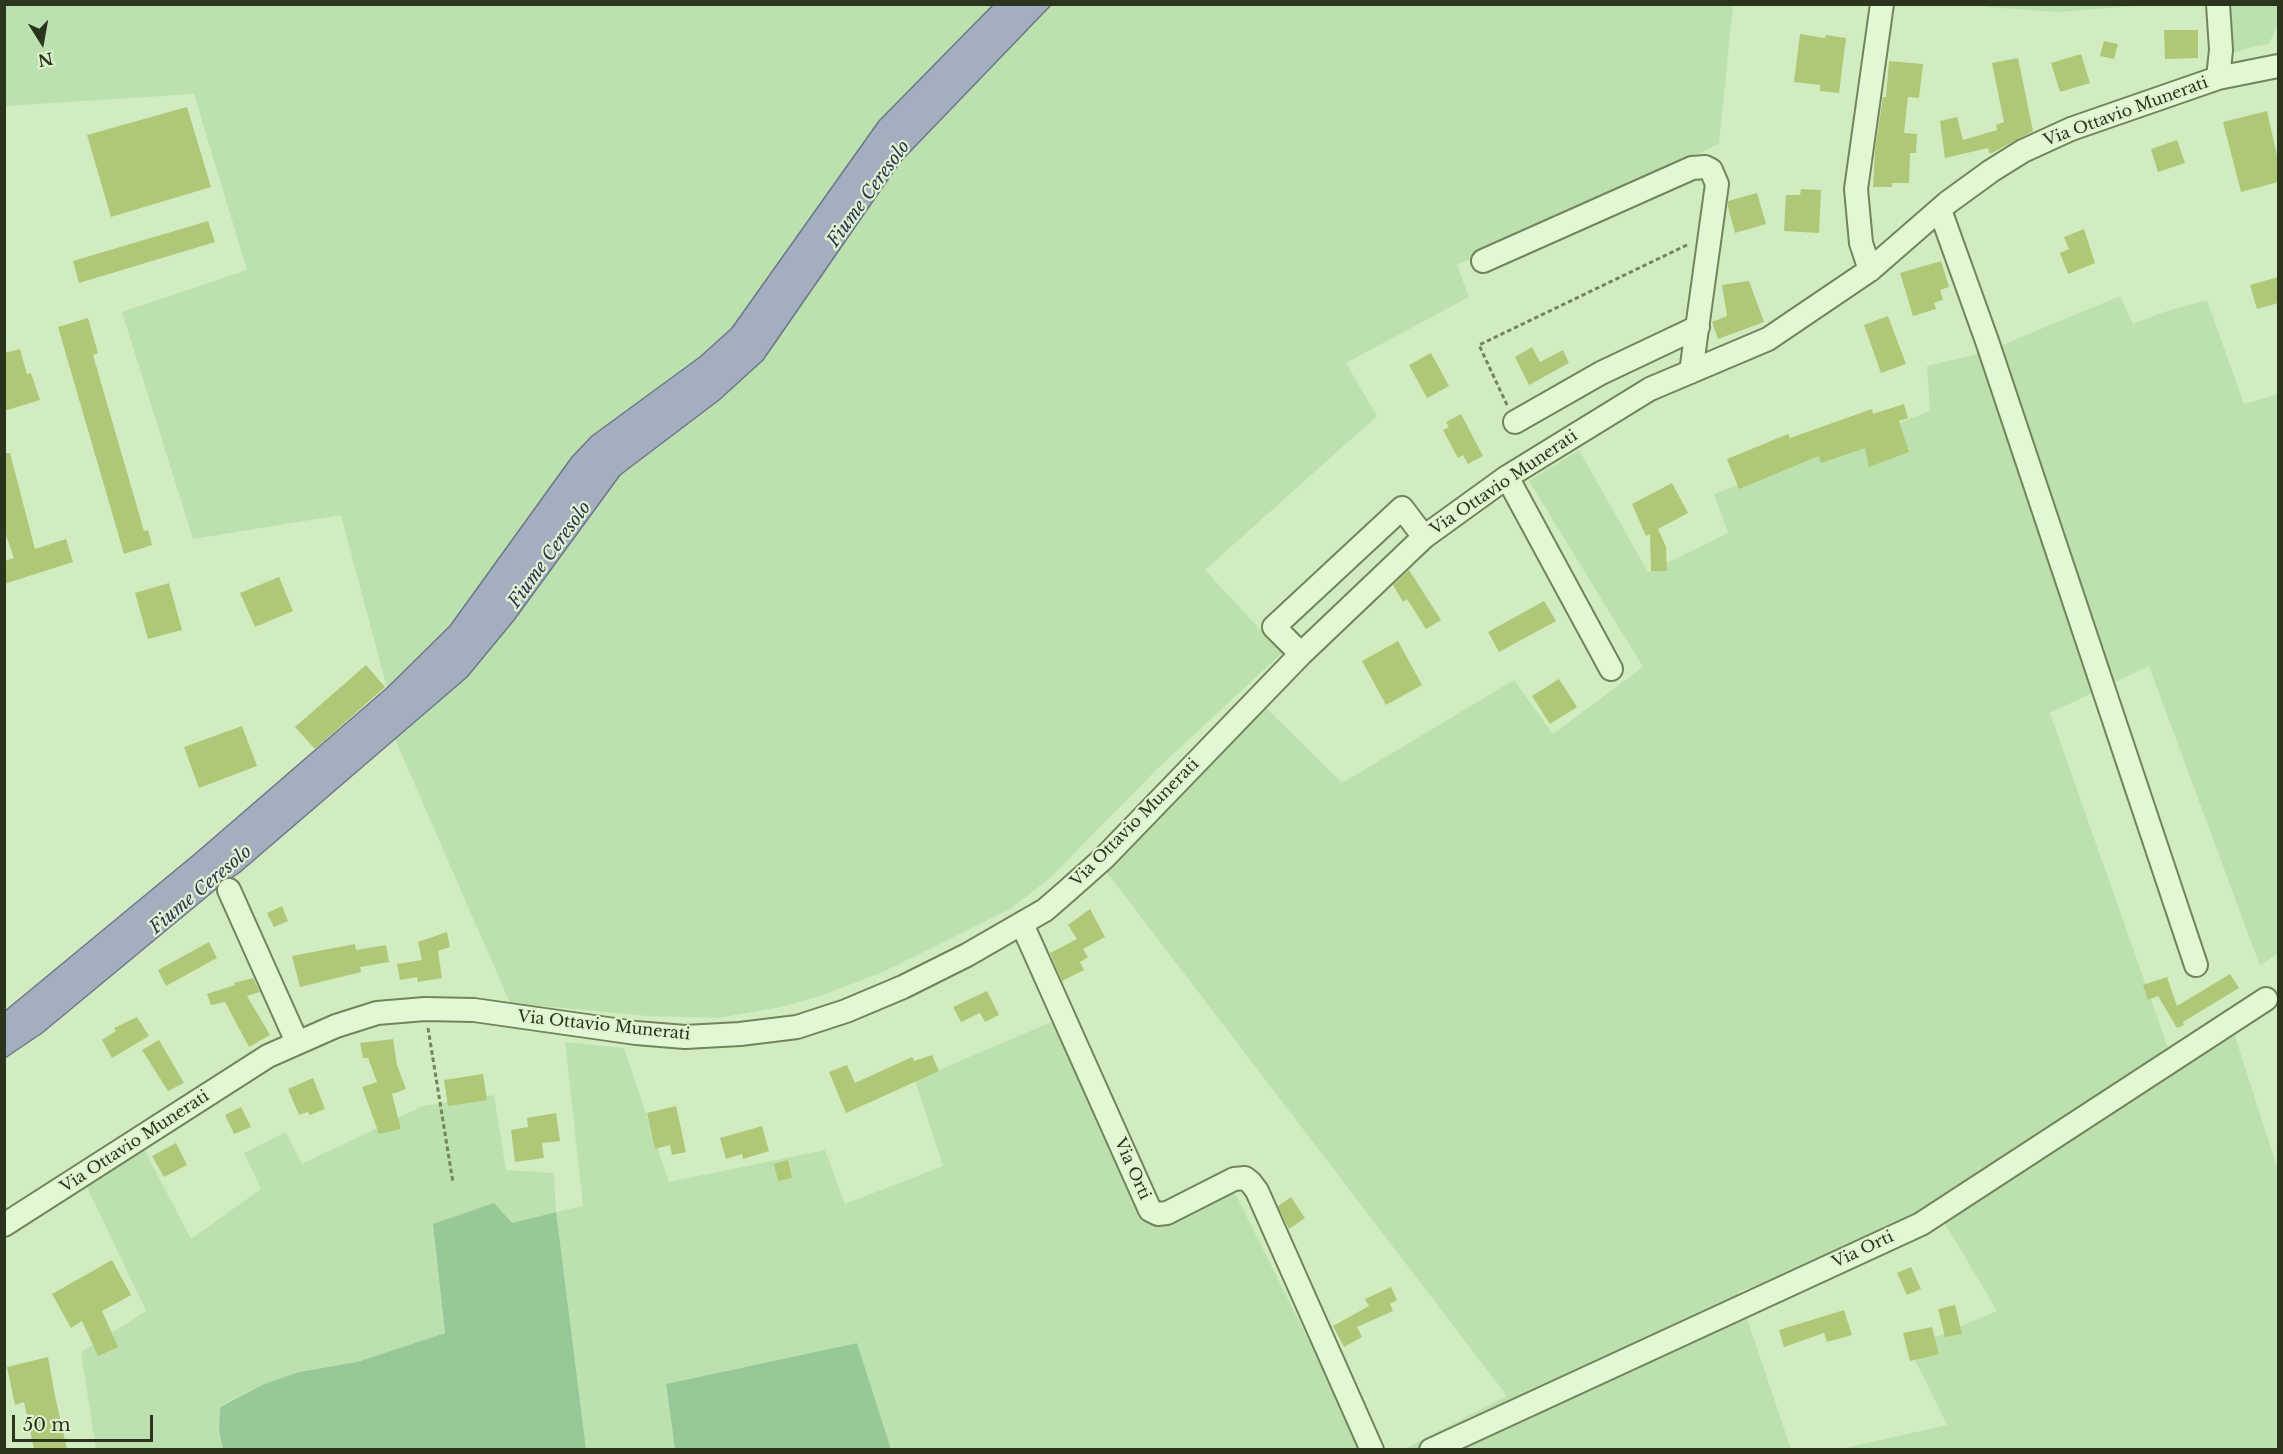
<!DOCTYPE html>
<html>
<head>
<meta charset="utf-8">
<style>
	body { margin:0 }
	#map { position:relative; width:2283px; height:1454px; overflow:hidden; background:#d2ecc1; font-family:"Libre Baskerville",serif }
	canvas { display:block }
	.frame { position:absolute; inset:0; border:6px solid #2b341d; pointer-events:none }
	.north { position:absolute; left:12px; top:12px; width:60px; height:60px; -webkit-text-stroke:4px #def3d0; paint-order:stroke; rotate:169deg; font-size:16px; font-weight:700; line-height:24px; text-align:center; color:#2b341d }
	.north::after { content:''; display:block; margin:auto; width:21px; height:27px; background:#2b341d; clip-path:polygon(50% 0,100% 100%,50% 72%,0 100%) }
	.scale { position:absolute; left:12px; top:1415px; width:141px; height:27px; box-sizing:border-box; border:3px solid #2b341d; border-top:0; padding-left:8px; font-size:18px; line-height:21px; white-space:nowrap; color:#2b341d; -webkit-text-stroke:4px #def3d0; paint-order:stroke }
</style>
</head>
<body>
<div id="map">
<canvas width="2283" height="1454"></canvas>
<div class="frame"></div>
<div class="north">N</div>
<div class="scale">50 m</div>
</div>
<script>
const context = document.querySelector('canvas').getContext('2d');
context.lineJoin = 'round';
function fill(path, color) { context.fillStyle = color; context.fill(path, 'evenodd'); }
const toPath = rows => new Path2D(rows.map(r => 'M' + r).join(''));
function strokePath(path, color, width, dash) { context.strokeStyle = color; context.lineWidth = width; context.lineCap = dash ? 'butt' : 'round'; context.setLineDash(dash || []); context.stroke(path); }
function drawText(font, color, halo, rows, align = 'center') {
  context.font = font + ' "Libre Baskerville",serif'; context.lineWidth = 4.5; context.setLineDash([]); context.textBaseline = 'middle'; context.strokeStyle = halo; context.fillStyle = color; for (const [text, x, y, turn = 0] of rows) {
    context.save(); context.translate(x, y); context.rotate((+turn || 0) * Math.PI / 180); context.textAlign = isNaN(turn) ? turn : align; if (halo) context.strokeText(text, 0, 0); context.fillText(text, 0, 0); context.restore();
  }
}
fill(toPath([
	[1986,4,2147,4,2147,5,2058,12,1985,7],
	[5,5,993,5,879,121,732,328,700,357,592,436,572,457,450,626,387,688,341,515,193,539,122,312,247,270,194,94,5,106],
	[1051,5,1733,5,1719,144,1457,265,1469,297,1346,363,1377,416,1205,570,1282,653,1157,769,1049,879,1010,909,885,971,823,995,781,1007,718,1018,647,1016,510,1003,395,739,467,677,514,620,620,475,719,400,763,360,900,162],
	[2228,5,2278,5,2278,23,2269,44,2251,47,2209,62],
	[2120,296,2133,324,2164,312,2207,300,2244,404,2278,394,2278,953,2260,966,2149,666,2050,713,2173,1062,2232,1027,2277,1167,2278,1166,2278,1449,1841,1449,1947,1425,1909,1348,1997,1311,1940,1215,1738,1292,1791,1449,1404,1449,1507,1396,1105,870,1265,707,1342,783,1514,680,1553,734,1643,667,1529,481,1579,450,1648,572,1728,533,1714,494,1930,411,1927,366,1983,353],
	[1059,1019,1160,1203,1234,1191,1363,1449,891,1449,857,1343,666,1384,675,1449,586,1449,555,1212,512,1223,433,1224,445,1333,357,1362,299,1372,264,1384,220,1406,219,1431,223,1449,96,1449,81,1352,146,1311,87,1187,144,1149,191,1239,261,1189,244,1153,286,1132,302,1164,423,1106,494,1095,506,1170,554,1173,556,1212,583,1206,565,1042,624,1048,669,1182,825,1150,845,1204,943,1166,915,1080]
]), '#bce1af');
fill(toPath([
	[494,1203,512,1223,556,1212,586,1449,223,1449,219,1431,220,1407,264,1384,299,1372,357,1362,445,1333,433,1224],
	[857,1343,891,1449,675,1449,666,1384]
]), '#96c997');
const water = toPath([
	[993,5,1051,5,900,162,763,360,719,400,620,475,514,620,467,677,240,872,216,889,42,1033,5,1058,5,1011,195,854,387,688,450,626,572,457,592,436,700,357,732,328,879,121,993,5]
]);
fill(water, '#a3aebe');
strokePath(water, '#6b768b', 1.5);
fill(toPath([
	[2164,30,2198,30,2198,58,2165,59],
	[1800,34,1825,38,1826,35,1846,38,1839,93,1820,91,1820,85,1794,82],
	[2104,41,2118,44,2114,59,2100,56],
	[2081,54,2090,83,2060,92,2051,63],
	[2018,58,2033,131,1990,154,1988,148,1945,158,1940,121,1957,117,1963,140,1997,130,1996,125,2004,122,1992,63],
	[1889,61,1923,64,1919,98,1908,97,1904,133,1917,134,1916,153,1910,153,1909,183,1892,183,1892,187,1873,187,1875,150,1883,97,1886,97],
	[187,107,211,187,111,217,87,135],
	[2267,111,2278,160,2278,182,2241,192,2223,122],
	[2177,140,2185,163,2158,172,2151,149],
	[1801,189,1821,190,1819,233,1784,231,1786,195,1800,195],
	[1757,193,1766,224,1735,233,1728,207,1728,201],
	[208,221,215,242,79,283,73,261],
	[2084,229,2095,263,2068,274,2060,253,2069,249,2064,237],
	[1941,261,1949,287,1940,290,1943,300,1934,303,1936,309,1913,316,1900,273],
	[2278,277,2278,303,2257,309,2250,285],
	[1749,281,1764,322,1718,339,1712,322,1727,316,1722,285],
	[1888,316,1906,364,1881,373,1864,325],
	[88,318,98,353,93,355,144,531,148,530,152,545,124,554,58,327],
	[1532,347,1540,362,1563,350,1569,363,1529,385,1515,357],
	[20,349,27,374,31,373,40,400,4,411,4,353],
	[1431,353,1449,386,1427,398,1409,365],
	[1904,404,1908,418,1899,421,1909,452,1869,467,1865,448,1821,463,1819,456,1739,489,1727,459,1788,434,1790,438,1872,409,1873,414],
	[1461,414,1483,456,1468,464,1463,455,1458,458,1443,430,1449,427,1446,422],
	[4,453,10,453,35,549,66,539,73,562,4,584,4,561,14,558,4,530],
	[1672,483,1688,513,1658,529,1666,547,1667,571,1651,571,1650,534,1646,536,1632,504],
	[1409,570,1441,620,1426,629,1407,599,1403,602,1393,585],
	[279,577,293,611,255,627,240,593],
	[169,583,182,630,148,639,135,593],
	[1544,601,1556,621,1499,652,1488,632],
	[1398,641,1422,685,1386,705,1362,661],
	[366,665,385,687,315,749,295,727],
	[1559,679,1577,707,1550,724,1532,696],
	[242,726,257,766,199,788,184,747],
	[282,906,288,921,274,927,267,913],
	[1090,909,1105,937,1083,949,1088,957,1080,962,1084,970,1062,981,1050,953,1077,939,1068,925],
	[447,932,450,947,438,951,442,978,418,982,417,977,400,980,397,964,422,960,418,942],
	[209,942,217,958,166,986,158,970],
	[355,944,356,950,386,945,389,962,360,967,361,972,300,987,292,956],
	[2230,974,2239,988,2183,1022,2184,1025,2177,1028,2158,996,2148,1000,2143,985,2167,977,2177,1006],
	[253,978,260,992,247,996,270,1035,249,1047,225,1002,211,1005,207,994,235,985,234,983],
	[987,991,999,1015,985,1022,980,1013,961,1022,953,1007],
	[137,1017,149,1036,112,1058,102,1040,116,1031,114,1028],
	[393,1039,397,1065,406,1089,392,1094,401,1129,379,1134,362,1087,377,1082,368,1058,363,1058,360,1043],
	[159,1040,184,1083,168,1091,142,1050],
	[932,1055,939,1071,846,1113,829,1072,847,1065,855,1083,912,1057,914,1061],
	[483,1074,487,1100,448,1106,444,1080],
	[313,1078,325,1109,310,1115,308,1112,299,1115,288,1089],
	[676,1106,686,1152,672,1155,670,1145,655,1149,647,1113],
	[241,1107,251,1127,234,1134,225,1115],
	[556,1113,560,1141,542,1143,544,1158,515,1162,511,1130,528,1127,527,1118],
	[762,1126,769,1151,743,1159,742,1154,726,1159,720,1138],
	[176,1143,187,1165,164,1177,152,1156],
	[788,1160,792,1178,778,1181,774,1164],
	[1291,1197,1305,1218,1289,1229,1278,1206],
	[112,1260,131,1295,102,1311,118,1347,98,1356,82,1321,71,1328,52,1294],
	[1911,1267,1921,1289,1907,1295,1897,1273],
	[1391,1287,1397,1300,1390,1304,1393,1311,1357,1327,1362,1337,1344,1347,1333,1326,1369,1306,1365,1299],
	[1955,1305,1962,1334,1945,1337,1938,1309],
	[1844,1310,1852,1335,1827,1342,1824,1333,1784,1347,1779,1330],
	[1932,1327,1939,1354,1910,1361,1903,1333],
	[48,1357,55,1396,67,1449,34,1449,24,1402,15,1405,7,1367]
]), '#afc878');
const minor = toPath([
	[2218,78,2221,50,2218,4],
	[1940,210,1987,341,2196,965],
	[1483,261,1692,168,1705,167,1711,170,1717,184,1691,372],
	[1870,270,1861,243,1856,189,1882,4],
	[1515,422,1601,373,1698,327],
	[1507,477,1611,669],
	[1301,654,1274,627,1402,508,1424,537],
	[229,890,297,1042],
	[1022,924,1150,1210,1158,1214,1167,1213,1234,1179,1245,1178,1251,1183,1257,1191,1372,1450],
	[4,1225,268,1056,336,1026,377,1013,425,1009,474,1010,636,1033,685,1037,740,1034,797,1027,846,1011,903,987,967,955,1045,910,1068,890,1104,858,1301,654,1424,537,1507,477,1650,389,1768,339,1870,270,1947,203,1991,171,2023,151,2071,129,2218,78,2278,66],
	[1431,1450,1921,1224,2266,999]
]);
strokePath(minor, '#728459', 26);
strokePath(toPath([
	[1507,405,1479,345,1687,245],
	[428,1028,453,1183]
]), '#728459', 3, [4.5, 3]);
strokePath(minor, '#e2f7d3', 22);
drawText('16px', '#2b341d', '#def3d0', [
	["Via Ottavio Munerati",2126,112,-20],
	["Via Ottavio Munerati",1504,483,-34],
	["Via Ottavio Munerati",1135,823,-45],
	["Via Ottavio Munerati",604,1026,6],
	["Via Ottavio Munerati",135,1142,-33],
	["Via Orti",1132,1169,66],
	["Via Orti",1863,1250,-25]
]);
drawText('italic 18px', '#2d3354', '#def3d0', [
	["Fiume Ceresolo",869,194,-54],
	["Fiume Ceresolo",550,555,-54],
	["Fiume Ceresolo",201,890,-40]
]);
</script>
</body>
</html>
